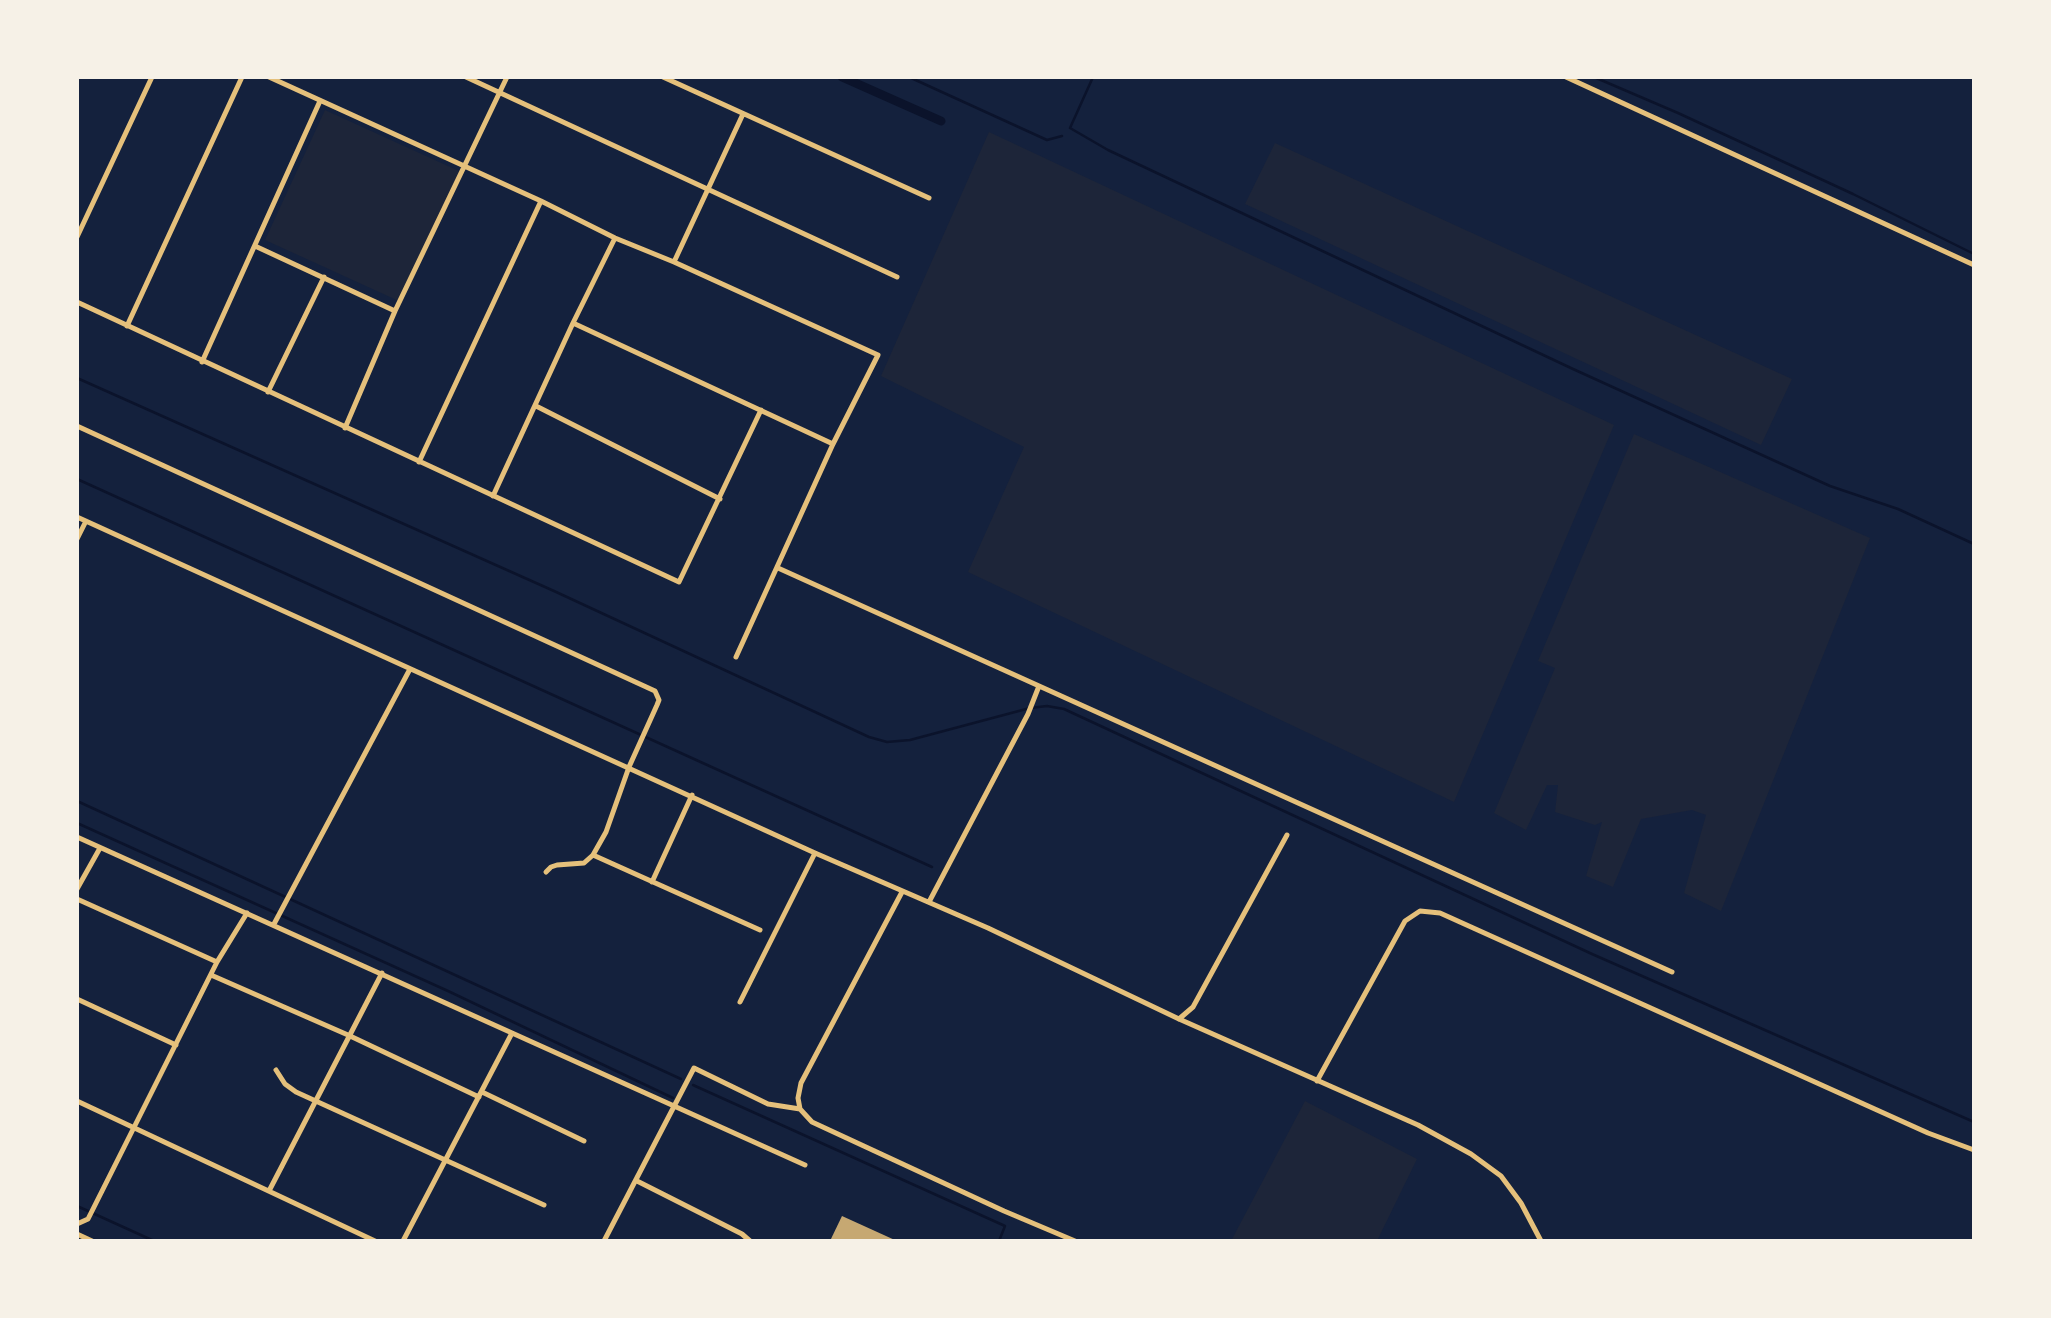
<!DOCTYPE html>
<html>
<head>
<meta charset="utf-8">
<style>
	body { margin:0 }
	#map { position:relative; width:2051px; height:1318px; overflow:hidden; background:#14213d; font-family:Quicksand,sans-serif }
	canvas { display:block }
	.frame { position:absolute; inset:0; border:79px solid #f6f1e7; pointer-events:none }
</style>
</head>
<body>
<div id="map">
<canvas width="2051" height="1318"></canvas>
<div class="frame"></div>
</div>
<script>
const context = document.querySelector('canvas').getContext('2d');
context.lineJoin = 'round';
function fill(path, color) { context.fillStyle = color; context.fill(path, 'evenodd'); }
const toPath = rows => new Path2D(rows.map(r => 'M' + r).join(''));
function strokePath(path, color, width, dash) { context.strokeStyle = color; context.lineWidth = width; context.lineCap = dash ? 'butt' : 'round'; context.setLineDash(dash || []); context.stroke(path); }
fill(toPath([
	[325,110,461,172,401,302,265,240],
	[989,132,1614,425,1454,802,968,572,1024,447,881,376],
	[1275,143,1792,379,1761,445,1245,204],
	[1634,434,1870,538,1721,911,1684,893,1706,815,1692,810,1641,819,1613,887,1586,876,1602,822,1595,825,1555,812,1558,785,1547,785,1526,830,1494,813,1555,668,1538,661],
	[1305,1101,1417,1159,1377,1241,1231,1241]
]), '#1d2539');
strokePath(toPath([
	[909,77,1047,140,1062,136],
	[1093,77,1070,128,1108,150,1573,369,1830,486,1898,509,1974,544],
	[1594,77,1678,113,1853,194,1974,254],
	[77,378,554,591,869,737,887,742,910,740,1030,708,1047,706,1064,709,1592,954,1974,1122],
	[77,479,932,867],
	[77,801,681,1079],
	[77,823,448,991,673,1098],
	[693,1085,1005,1226,999,1241],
	[77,1206,154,1241]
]), '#0b132b', 2.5);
strokePath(toPath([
	[842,77,941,121]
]), '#0b132b', 9);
fill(toPath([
	[842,1216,897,1241,830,1241]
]), '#c6a872');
strokePath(toPath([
	[269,77,541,201,615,238,674,262,878,355,833,444,736,657],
	[466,77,897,277],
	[663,77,929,198],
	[1566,77,1974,265],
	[77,237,152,77],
	[255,246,395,311],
	[674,262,743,114],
	[77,302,679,582,761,410],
	[573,323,833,444],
	[127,326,242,77],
	[202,362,320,101],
	[268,392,324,277],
	[536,406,720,499],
	[77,426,655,691,659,700,657,705,629,767,606,832,593,855],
	[345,428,395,311,507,77],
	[419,462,541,201],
	[493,496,573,323,615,238],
	[77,517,815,853,988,928,1179,1019,1418,1125,1471,1154,1501,1176,1521,1203,1541,1241],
	[77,539,86,521],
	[778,568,1672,972],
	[77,837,805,1165],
	[546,872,551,867,557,865,584,863,593,855,760,930],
	[652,882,692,795],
	[77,889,100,848],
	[902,892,801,1083,798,1098,800,1109,812,1122,1004,1211,1075,1241],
	[77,899,217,962],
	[929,902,1028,714,1039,686],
	[274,924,410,669],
	[211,975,348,1035,479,1097],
	[77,999,176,1045],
	[740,1002,815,853],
	[1179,1019,1193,1007,1287,835],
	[276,1070,285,1084,296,1092,544,1205],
	[1317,1081,1405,921,1420,911,1440,913,1928,1133,1974,1150],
	[482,1092,584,1141],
	[77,1101,375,1241],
	[637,1181,742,1234,750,1241],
	[269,1191,382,973],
	[77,1224,88,1219,217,962,247,913],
	[77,1234,92,1241],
	[403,1241,512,1033],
	[604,1241,694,1068,768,1104,800,1109]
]), '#e5c07b', 5);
</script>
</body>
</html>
